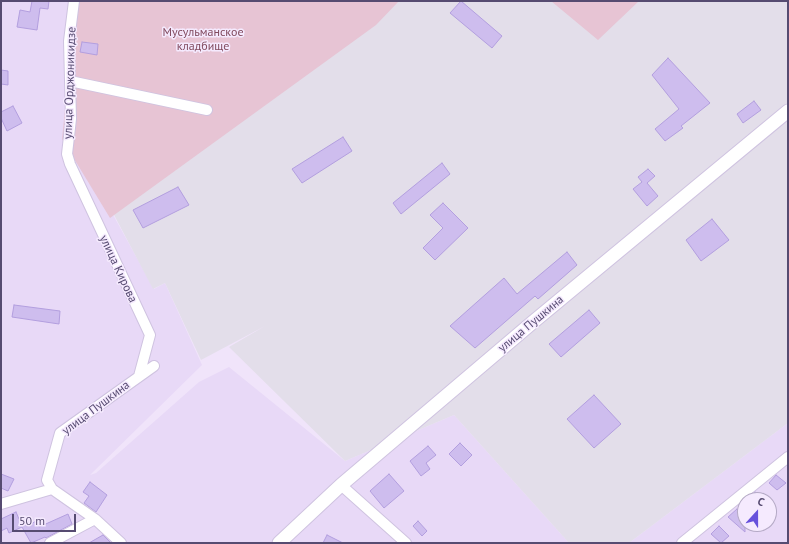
<!DOCTYPE html>
<html>
<head>
<meta charset="utf-8">
<style>
	body { margin:0 }
	#map { position:relative; width:789px; height:544px; overflow:hidden; background:#f0e4fa; font-family:"PT Sans",sans-serif }
	canvas { display:block }
	.frame { position:absolute; inset:0; border:2px solid #564b71; pointer-events:none }
	.north { position:absolute; left:737px; top:492px; width:40px; height:40px; box-sizing:border-box; background:#f5eafe; border:1px solid #b5aac6; border-radius:50%; rotate:21deg; font-size:11px; font-weight:700; line-height:16px; text-align:center; color:#564b71 }
	.north::after { content:''; display:block; margin:auto; width:14px; height:18px; background:#6751dc; clip-path:polygon(50% 0,100% 100%,50% 72%,0 100%) }
	.scale { position:absolute; left:12px; top:514px; width:64px; height:18px; box-sizing:border-box; border:2px solid #564b71; border-top:0; padding-left:5px; font-size:12px; line-height:14px; white-space:nowrap; color:#564b71; -webkit-text-stroke:3px #f5eafe; paint-order:stroke }
</style>
</head>
<body>
<div id="map">
<canvas width="789" height="544"></canvas>
<div class="frame"></div>
<div class="north">С</div>
<div class="scale">50 m</div>
</div>
<script>
const context = document.querySelector('canvas').getContext('2d');
context.lineJoin = 'round';
function fill(path, color) { context.fillStyle = color; context.fill(path, 'evenodd'); }
const toPath = rows => new Path2D(rows.map(r => 'M' + r).join(''));
function strokePath(path, color, width, dash) { context.strokeStyle = color; context.lineWidth = width; context.lineCap = dash ? 'butt' : 'round'; context.setLineDash(dash || []); context.stroke(path); }
function drawText(font, color, halo, rows, align = 'center') {
  context.font = font + ' "PT Sans",sans-serif'; context.lineWidth = 3; context.setLineDash([]); context.textBaseline = 'middle'; context.strokeStyle = halo; context.fillStyle = color; for (const [text, x, y, turn = 0] of rows) {
    context.save(); context.translate(x, y); context.rotate((+turn || 0) * Math.PI / 180); context.textAlign = isNaN(turn) ? turn : align; if (halo) context.strokeText(text, 0, 0); context.fillText(text, 0, 0); context.restore();
  }
}
fill(toPath([
	[1,1,84,1,73,106,88,182,112,213,154,289,165,283,202,365,90,475,96,473,199,382,229,367,345,461,454,415,569,543,1,543],
	[788,423,788,543,629,543],
	[745,500,769,500,769,524,745,524]
]), '#e8d9f7');
fill(toPath([
	[373,1,788,1,788,423,629,543,569,543,454,415,345,461,229,347,265,326,201,360,165,283,153,289,112,211]
]), '#e3deea');
fill(toPath([
	[76,1,399,1,376,25,110,218,62,139],
	[551,1,639,1,598,40]
]), '#e7c4d4');
const building = toPath([
	[32,1,49,1,48,9,40,8,37,30,17,27,20,10,30,12,32,1],
	[461,1,502,36,492,48,450,13,461,1],
	[82,42,98,44,97,55,80,52,82,42],
	[668,58,710,103,681,126,683,128,665,141,655,129,679,109,652,75,668,58],
	[1,70,8,71,8,85,1,84,1,70],
	[754,101,761,110,743,123,737,114,754,101],
	[13,106,22,123,7,131,1,118,1,112,13,106],
	[343,137,352,151,302,183,292,169,343,137],
	[442,163,450,174,401,214,393,203,442,163],
	[648,169,655,176,647,183,658,196,647,206,633,189,642,182,638,177,648,169],
	[178,187,189,205,143,228,133,210,178,187],
	[443,203,468,228,435,260,423,248,443,228,430,215,443,203],
	[712,219,729,240,701,261,686,240,712,219],
	[567,252,577,265,538,299,535,296,475,348,450,326,504,278,517,294,567,252],
	[14,305,60,311,59,324,12,317,14,305],
	[589,310,600,323,561,357,549,344,589,310],
	[594,395,621,424,594,448,567,419,594,395],
	[460,443,472,455,461,466,449,454,460,443],
	[428,446,436,455,426,463,430,469,421,476,410,461,428,446],
	[1,474,14,479,8,491,1,488,1,474],
	[389,474,404,491,384,508,370,491,389,474],
	[776,475,786,483,777,490,769,483,776,475],
	[90,482,107,495,96,512,84,503,89,496,83,492,90,482],
	[755,492,765,500,747,500,755,492],
	[737,509,745,517,745,532,728,517,737,509],
	[16,512,19,519,24,517,28,526,36,521,39,527,68,514,72,524,46,538,45,537,31,543,22,527,9,533,7,528,1,531,1,519,16,512],
	[418,521,427,531,422,536,413,526,418,521],
	[719,526,729,536,721,543,711,534,719,526],
	[103,535,111,543,89,543,103,535],
	[327,535,343,543,323,543,327,535]
]);
fill(building, '#cebdee');
strokePath(building, '#b39fdf', 1);
const minor = toPath([
	[74,1,69,41,71,119,67,154,70,164,150,335,139,376],
	[70,81,207,110],
	[341,485,406,543],
	[1,504,52,489],
	[50,543,95,519],
	[121,543,95,519,52,489,47,480,60,433,154,366],
	[682,543,788,457]
]);
const tertiary = toPath([
	[279,543,341,485,533,322,788,111]
]);
strokePath(minor, '#cfc3e0', 12);
strokePath(tertiary, '#cfc3e0', 15);
strokePath(minor, '#fff', 10);
strokePath(tertiary, '#fff', 13);
drawText('12px', '#814a5e', '#f5eafe', [
	["Мусульманское",203,33],
	["кладбище",203,47]
]);
drawText('12px', '#564b71', '#f5eafe', [
	["улица Орджоникидзе",70,83,-88],
	["улица Кирова",118,269,65],
	["улица Пушкина",531,324,-40],
	["улица Пушкина",96,408,-37]
]);
</script>
</body>
</html>
